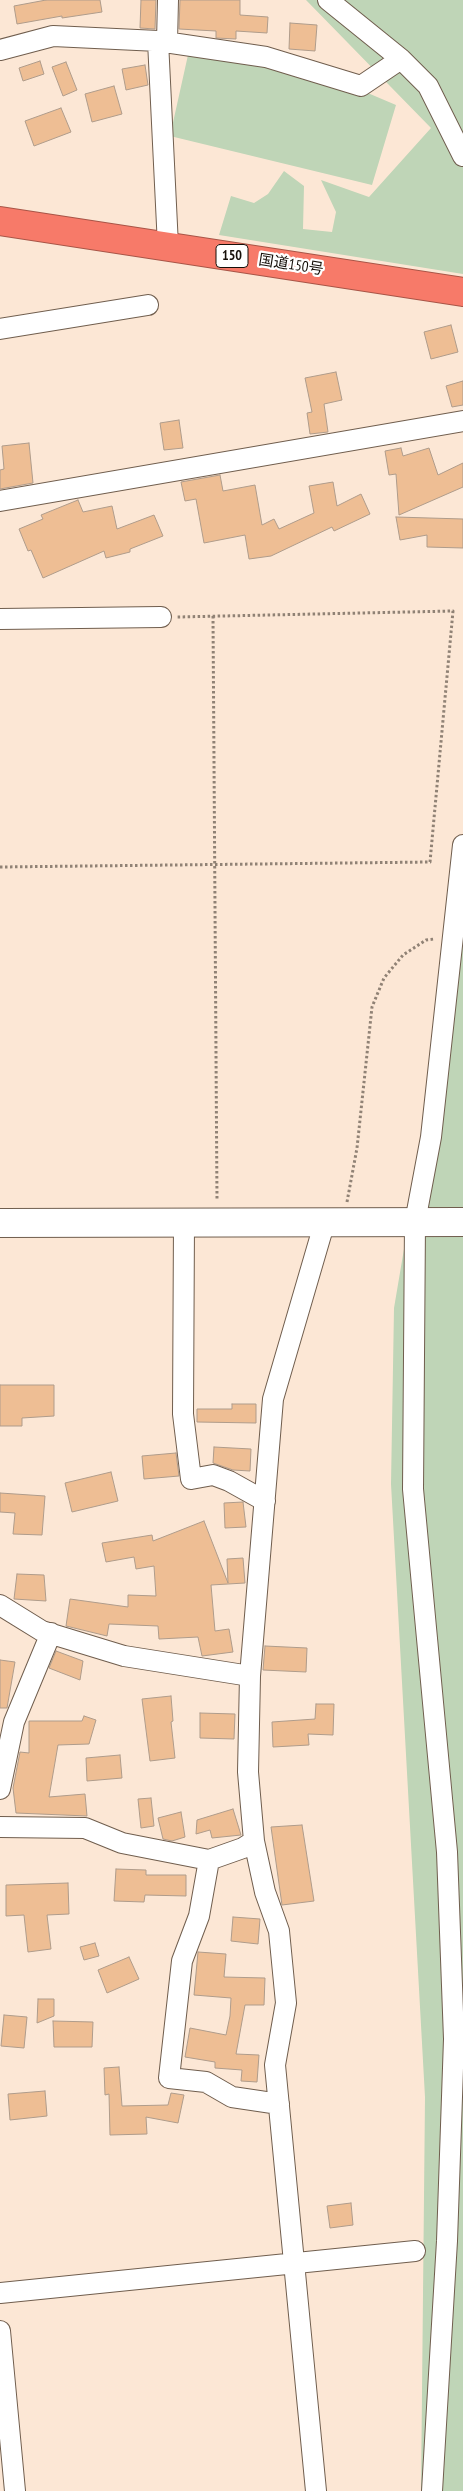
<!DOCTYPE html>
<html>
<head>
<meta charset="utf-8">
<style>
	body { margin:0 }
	canvas { display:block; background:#fce7d5 }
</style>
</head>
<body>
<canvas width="463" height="2491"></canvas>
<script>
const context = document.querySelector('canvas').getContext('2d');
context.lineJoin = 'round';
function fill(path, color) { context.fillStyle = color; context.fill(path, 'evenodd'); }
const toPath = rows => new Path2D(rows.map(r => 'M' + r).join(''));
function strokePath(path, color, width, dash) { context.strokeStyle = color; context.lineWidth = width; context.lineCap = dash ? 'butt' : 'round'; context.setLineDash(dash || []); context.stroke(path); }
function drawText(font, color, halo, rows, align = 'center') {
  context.font = font + ' "PT Sans Narrow","Noto Sans JP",sans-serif'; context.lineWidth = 4.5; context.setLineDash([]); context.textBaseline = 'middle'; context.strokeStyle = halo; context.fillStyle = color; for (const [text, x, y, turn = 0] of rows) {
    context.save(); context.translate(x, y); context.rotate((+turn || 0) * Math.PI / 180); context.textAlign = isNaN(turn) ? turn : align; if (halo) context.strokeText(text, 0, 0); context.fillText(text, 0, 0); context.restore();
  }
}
fill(toPath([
	[306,0,463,0,463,274,219,235,231,196,254,203,268,194,284,171,304,186,303,229,332,232,336,212,321,180,369,197,431,128],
	[190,46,363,91,396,105,372,185,170,136],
	[463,887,463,2491,421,2491,425,2097,391,1484,394,1308,448,989]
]), '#bfd5b7');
const building = toPath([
	[46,0,100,0,102,12,62,18,62,16,17,24,14,6,46,0],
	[141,0,156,0,155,29,140,28,141,0],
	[180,0,240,0,240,15,268,17,267,33,236,31,236,39,216,38,216,31,179,29,180,0],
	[290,23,317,25,315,51,289,49,290,23],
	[40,61,44,74,23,81,19,68,40,61],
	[66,62,77,90,63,96,52,67,66,62],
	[145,65,148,85,126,90,122,69,145,65],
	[114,86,122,114,92,122,85,94,114,86],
	[61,108,71,132,34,146,25,121,61,108],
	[451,325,458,352,431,359,424,332,451,325],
	[336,372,342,400,324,404,328,432,310,434,307,413,312,412,305,378,336,372],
	[463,381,463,405,452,407,446,386,463,381],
	[179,420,183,448,164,450,160,423,179,420],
	[29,443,33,483,0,489,0,470,4,469,2,446,29,443],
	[401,448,403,456,429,448,438,475,463,463,463,487,399,515,396,474,389,475,385,451,401,448],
	[220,475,223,491,255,485,262,525,274,519,279,529,314,513,309,486,333,482,337,506,361,494,370,514,334,531,332,527,271,556,249,559,245,535,204,543,196,499,185,501,181,482,220,475],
	[78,500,83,512,112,506,117,529,154,515,163,536,130,549,130,552,106,558,104,551,43,578,31,550,28,551,19,529,43,519,41,515,78,500],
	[396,517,463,519,463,548,427,547,427,535,400,540,396,517],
	[0,1385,54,1385,54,1416,22,1418,22,1426,0,1426,0,1385],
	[232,1404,256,1404,256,1423,197,1422,197,1409,232,1409,232,1404],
	[214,1447,251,1449,250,1471,233,1470,213,1463,214,1447],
	[176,1453,179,1476,144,1479,142,1456,176,1453],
	[111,1472,118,1501,72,1512,65,1483,111,1472],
	[0,1493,45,1496,42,1535,13,1534,15,1513,0,1512,0,1493],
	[243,1502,246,1527,225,1528,224,1503,243,1502],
	[204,1521,228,1583,227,1559,243,1558,245,1583,211,1585,215,1631,229,1629,233,1652,202,1656,198,1637,159,1639,158,1626,109,1624,107,1636,66,1626,70,1599,128,1607,128,1595,156,1596,154,1566,136,1569,134,1557,106,1562,102,1543,152,1535,153,1541,204,1521],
	[17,1574,44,1575,46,1601,14,1599,17,1574],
	[265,1646,307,1648,306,1672,263,1670,265,1646],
	[56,1651,83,1661,80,1680,49,1668,56,1651],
	[0,1660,15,1662,7,1708,0,1708,0,1660],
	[171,1696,173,1721,171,1722,175,1758,150,1761,142,1699,171,1696],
	[316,1704,334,1704,333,1735,308,1734,309,1745,273,1747,272,1722,315,1719,316,1704],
	[200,1713,235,1714,234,1739,200,1738,200,1713],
	[84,1716,96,1720,89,1744,58,1745,49,1797,85,1794,87,1816,16,1813,13,1788,20,1752,29,1753,29,1721,82,1721,84,1716],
	[120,1755,122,1778,87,1781,86,1758,120,1755],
	[151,1798,154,1826,141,1828,138,1799,151,1798],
	[233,1809,241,1835,212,1838,210,1830,196,1834,197,1820,233,1809],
	[181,1812,185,1837,172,1841,163,1839,158,1818,181,1812],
	[302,1825,314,1901,282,1905,271,1827,302,1825],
	[116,1869,146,1870,146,1875,186,1875,186,1896,145,1895,144,1902,114,1901,116,1869],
	[68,1883,69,1914,47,1915,51,1949,28,1952,24,1915,6,1916,6,1885,68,1883],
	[233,1917,260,1919,258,1944,231,1941,233,1917],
	[95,1943,99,1956,84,1960,80,1947,95,1943],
	[198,1952,226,1954,224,1977,265,1978,264,2005,245,2005,236,2054,259,2055,257,2082,241,2081,242,2070,215,2068,215,2062,185,2057,190,2028,226,2035,230,2016,231,1998,194,1995,198,1952],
	[129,1957,139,1979,107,1993,98,1970,129,1957],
	[38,1999,54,1999,54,2016,37,2023,38,1999],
	[4,2015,27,2017,24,2048,1,2046,4,2015],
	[53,2021,93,2022,92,2047,54,2047,53,2021],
	[119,2067,122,2106,168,2105,171,2093,184,2095,178,2123,146,2117,147,2134,110,2135,109,2094,105,2095,104,2068,119,2067],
	[45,2091,47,2116,10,2120,8,2094,45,2091],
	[351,2203,353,2225,330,2228,327,2206,351,2203]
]);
fill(building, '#eebe94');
strokePath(building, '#af9c8b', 1);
const street = toPath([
	[328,0,401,59,428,86,463,156],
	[158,41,168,246],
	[167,42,168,0],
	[0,50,53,36,158,41,266,57,361,86,401,59],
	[0,329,148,305],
	[0,501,463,421],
	[0,619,161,617],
	[184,1222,183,1414,191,1479,213,1475,229,1481,265,1501],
	[0,1605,42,1631,124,1656,250,1676],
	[0,1789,14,1722,51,1633],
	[0,1827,85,1828,122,1843,209,1860,243,1848,254,1841,248,1772,250,1676,273,1399,325,1221],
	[254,1841,265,1892,279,1931,286,2003,275,2065,316,2491],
	[209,1860,199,1916,182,1961,169,2078,206,2082,232,2097,279,2104],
	[0,2293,415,2251],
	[0,2331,15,2491],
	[432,2491,447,2241,454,2039,447,1852,413,1489,415,1222,431,1137,463,845]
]);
const secondary = toPath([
	[0,1223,463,1222]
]);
const highway = toPath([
	[0,221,463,292]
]);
strokePath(street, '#705e4e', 22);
strokePath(secondary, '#705e4e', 30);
strokePath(highway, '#a85547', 30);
strokePath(toPath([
	[213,616,217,1200],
	[0,867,430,862,453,611,177,617],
	[347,1202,357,1148,372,1007,384,978,403,955,426,940,434,939]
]), '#908275', 3, [2.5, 2.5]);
strokePath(street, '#fff', 20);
strokePath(secondary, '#fff', 28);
strokePath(highway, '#f77a69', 28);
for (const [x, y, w] of [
	[232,256,32]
]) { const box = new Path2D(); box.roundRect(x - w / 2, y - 11.5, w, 23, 4); context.fillStyle = '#fff'; context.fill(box); strokePath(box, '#160f09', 1); }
drawText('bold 14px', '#160f09', null, [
	["150",232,256]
]);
drawText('15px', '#160f09', '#fff', [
	["国道150号",291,265,9]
]);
</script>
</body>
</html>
